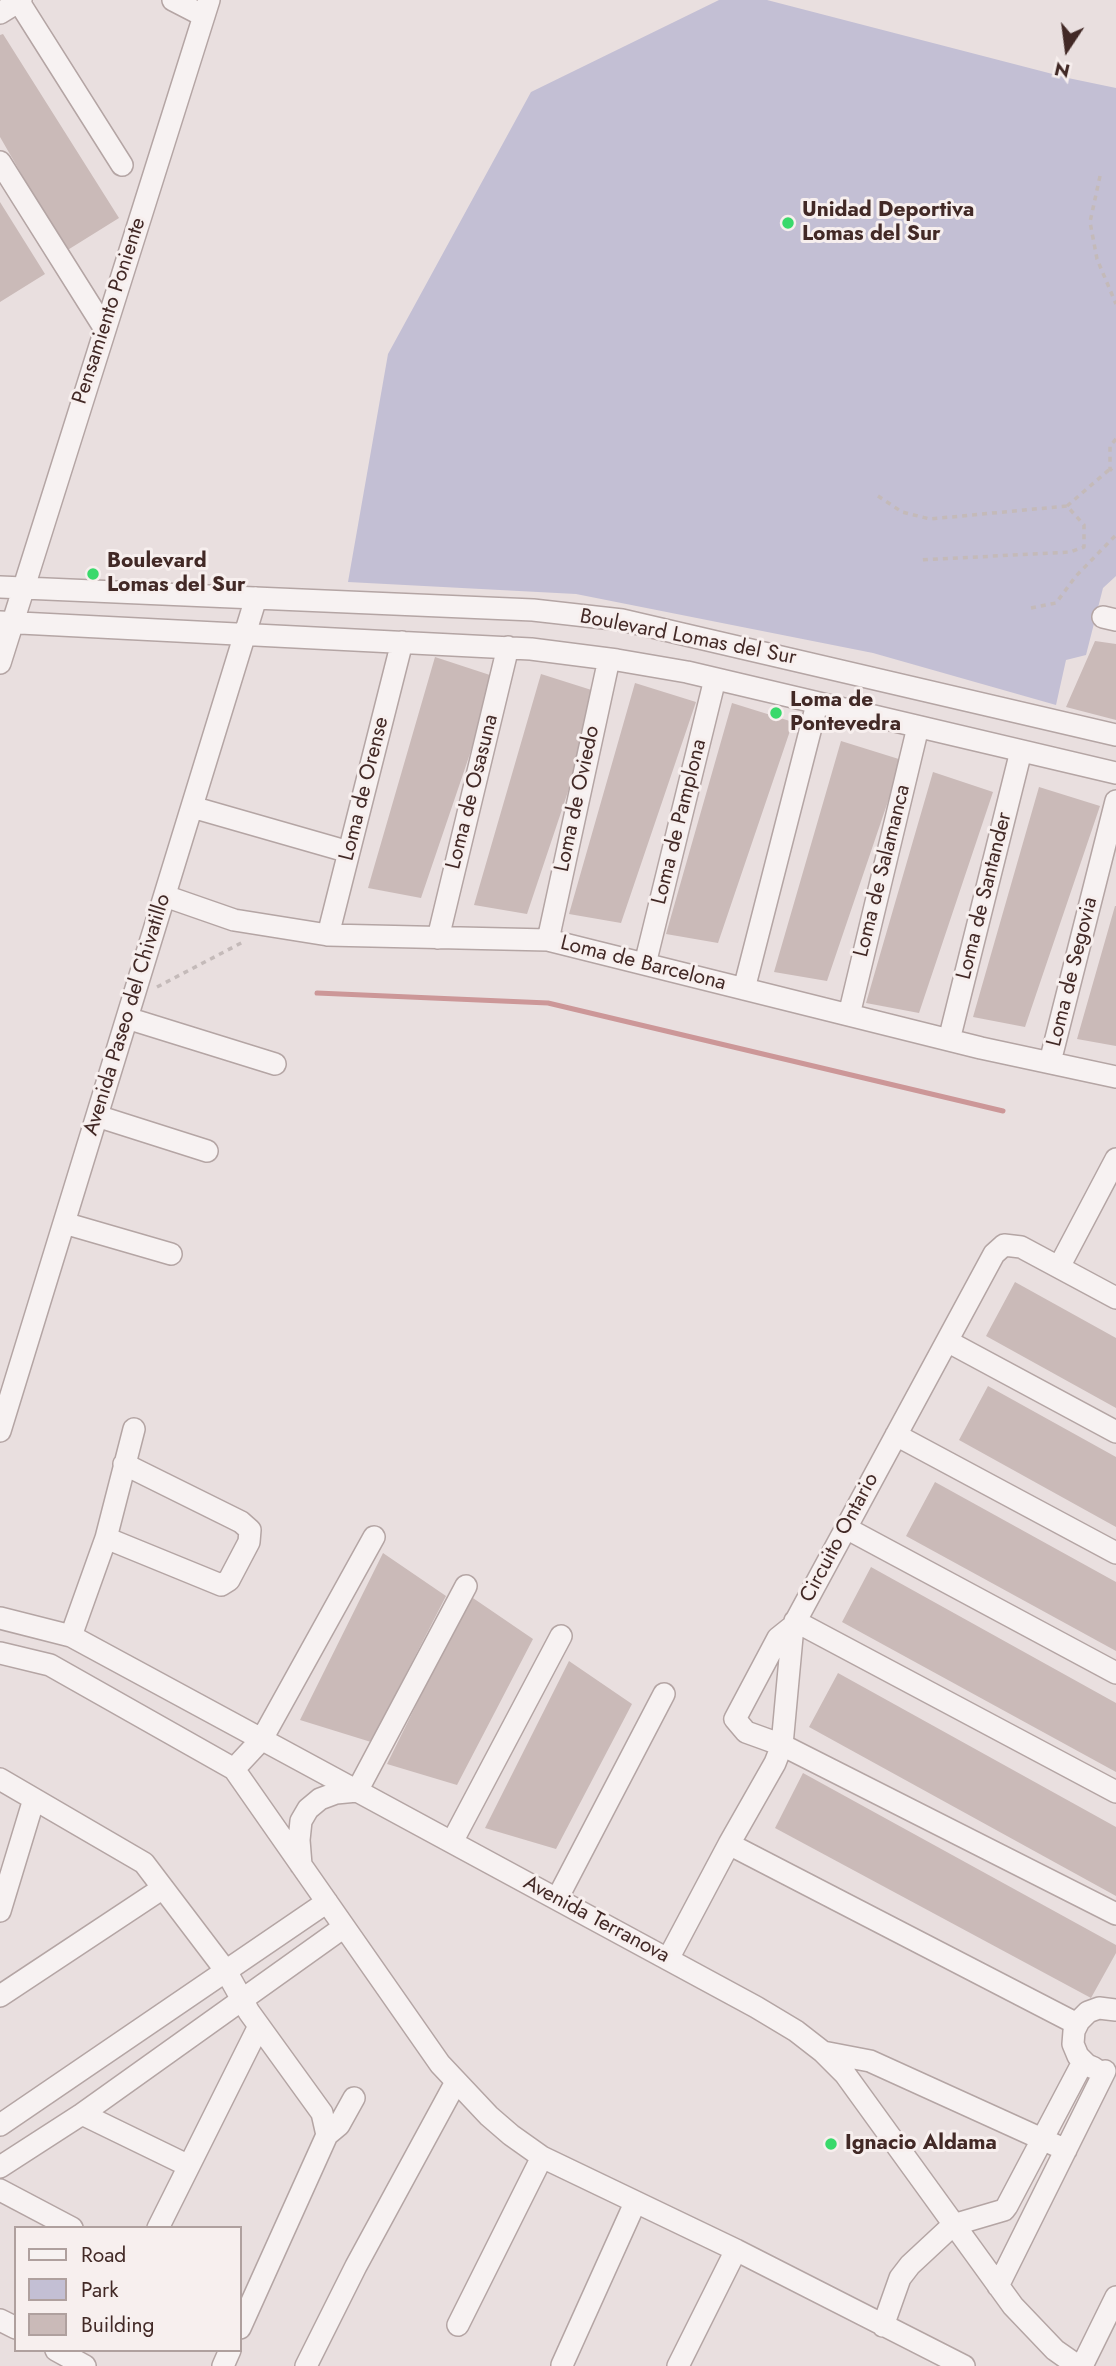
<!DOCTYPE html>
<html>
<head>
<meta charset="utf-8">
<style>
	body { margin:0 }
	#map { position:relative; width:1116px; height:2366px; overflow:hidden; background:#e9dfdf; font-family:Jost,sans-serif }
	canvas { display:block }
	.legend { position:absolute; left:14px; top:2226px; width:228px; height:126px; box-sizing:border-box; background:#f7efee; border:2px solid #afa09e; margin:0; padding:9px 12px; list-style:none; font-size:21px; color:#422926 }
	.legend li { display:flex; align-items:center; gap:14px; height:35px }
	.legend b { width:35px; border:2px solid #afa09e }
	.north { position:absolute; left:1032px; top:14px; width:70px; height:70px; -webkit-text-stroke:5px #f7efee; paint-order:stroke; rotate:193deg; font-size:19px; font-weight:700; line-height:28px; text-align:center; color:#422926 }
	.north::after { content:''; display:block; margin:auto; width:24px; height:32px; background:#422926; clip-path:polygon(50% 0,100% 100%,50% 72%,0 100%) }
</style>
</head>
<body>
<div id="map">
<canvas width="1116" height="2366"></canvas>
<ul class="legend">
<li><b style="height:9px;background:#f7f2f2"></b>Road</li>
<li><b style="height:19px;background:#c3bfd4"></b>Park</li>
<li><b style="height:19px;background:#cabab8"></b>Building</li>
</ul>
<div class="north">N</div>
</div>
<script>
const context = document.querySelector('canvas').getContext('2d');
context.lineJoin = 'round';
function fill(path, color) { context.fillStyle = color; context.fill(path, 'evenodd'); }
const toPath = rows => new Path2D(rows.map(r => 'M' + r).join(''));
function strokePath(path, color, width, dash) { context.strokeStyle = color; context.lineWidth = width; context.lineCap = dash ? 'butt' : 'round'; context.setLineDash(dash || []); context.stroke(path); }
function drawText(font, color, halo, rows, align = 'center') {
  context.font = font + ' Jost,sans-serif'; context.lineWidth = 6; context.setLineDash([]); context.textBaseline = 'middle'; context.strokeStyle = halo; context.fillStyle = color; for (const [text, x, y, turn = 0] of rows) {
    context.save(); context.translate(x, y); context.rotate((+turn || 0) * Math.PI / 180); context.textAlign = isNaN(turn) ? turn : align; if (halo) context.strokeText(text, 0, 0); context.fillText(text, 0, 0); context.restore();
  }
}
fill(toPath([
	[719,0,767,0,1068,78,1116,88,1116,576,1103,588,1086,655,1066,660,1056,705,873,653,576,594,348,582,388,354,531,92]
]), '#c3bfd4');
strokePath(toPath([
	[317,993,548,1003,1003,1111]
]), '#cc9798', 5);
fill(toPath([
	[3,34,119,218,66,251,0,137,0,35],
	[0,202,45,274,0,302],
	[1095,641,1116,644,1116,720,1066,707],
	[435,657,496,677,421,898,368,888],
	[541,674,601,693,527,914,474,905],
	[635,683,696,702,621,923,569,914],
	[732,703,793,722,718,943,666,934],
	[841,741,902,760,827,981,774,972],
	[933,772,993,792,919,1013,866,1003],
	[1039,787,1100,806,1025,1027,973,1017],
	[1115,906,1116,906,1116,1046,1077,1039],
	[1015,1282,1116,1338,1116,1408,986,1336],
	[988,1386,1116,1457,1116,1527,959,1440],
	[935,1482,1116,1582,1116,1651,906,1536],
	[383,1553,446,1596,371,1742,300,1720],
	[871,1567,1116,1703,1116,1772,842,1622],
	[470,1596,533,1639,457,1785,387,1764],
	[569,1661,632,1704,556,1849,485,1828],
	[838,1673,1116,1827,1116,1896,809,1727],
	[803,1773,1116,1945,1116,1953,1091,1998,775,1828]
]), '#cabab8');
const minor = toPath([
	[173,0,204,16],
	[19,2,122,165],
	[0,13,21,0],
	[0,162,105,329],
	[0,587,533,610,622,620,1116,735],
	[1103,617,1116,620],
	[0,622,531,649,617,660,687,672,1116,773],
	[0,663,209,0],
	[192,807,349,852],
	[165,896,234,920,328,935,548,940,981,1048,1116,1077],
	[328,935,402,642],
	[438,938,508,647],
	[548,940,609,659],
	[645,964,715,679],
	[744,989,817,704],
	[849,1015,918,727],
	[127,1018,275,1064],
	[949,1040,1021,751],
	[1050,1062,1116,801],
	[97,1116,207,1151],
	[64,1223,171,1254],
	[1059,1267,1116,1159],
	[947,1341,1116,1432],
	[0,1431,256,598],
	[896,1435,1116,1553],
	[846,1528,1116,1673],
	[106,1538,221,1585,229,1580,249,1542,250,1530,241,1522,124,1464],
	[0,1618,71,1636,756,2007,796,2031,823,2052,845,2074,1013,2306,1055,2350,1078,2366],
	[795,1621,1116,1792],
	[793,1626,778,1638,735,1719,746,1732,782,1745,1116,1914],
	[71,1636,106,1538,134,1429],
	[0,1653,50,1665,234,1769,440,2064,489,2116,511,2135,542,2157,736,2250,964,2366],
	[234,1769,262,1739,374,1537],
	[0,1779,144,1863,226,1971,249,2012,322,2113,327,2135,240,2328],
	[452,1842,561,1636],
	[729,1844,1077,2024],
	[301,1865,299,1840,301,1821,308,1809,320,1799,336,1793,357,1791,466,1586],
	[557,1899,664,1694],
	[0,1911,34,1799],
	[668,1959,729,1844,775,1763,782,1745,793,1626,994,1254,1004,1245,1021,1247,1116,1298],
	[0,1996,163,1888],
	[823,2052,870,2061,1066,2150],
	[1094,2068,1087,2065,1078,2056,1073,2044,1074,2031,1079,2021,1088,2012,1099,2008,1116,2010],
	[82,2114,189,2166],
	[0,2125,327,1902],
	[327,2135,339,2125,354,2098],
	[0,2167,82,2114,344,1927],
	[0,2190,72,2228],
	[158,2228,259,2026],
	[998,2286,1105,2071],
	[0,2320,16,2328],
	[458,2325,542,2157],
	[883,2326,900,2278,910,2265,953,2225,1004,2210,1007,2206,1083,2062],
	[56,2350,85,2366],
	[562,2365,635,2203],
	[223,2366,230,2350],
	[306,2366,356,2266,456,2082],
	[678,2366,736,2250],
	[1082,2366,1116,2297]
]);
strokePath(minor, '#b4a5a4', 24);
strokePath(toPath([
	[1100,176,1090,222,1097,259,1116,304],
	[1116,439,1110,446,1110,469,1116,474],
	[878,496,902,512,930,519,1067,506,1084,525,1084,547,1070,552,920,560],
	[1067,506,1110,469],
	[1031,608,1056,603,1076,576,1116,535],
	[157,987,243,942]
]), '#c4bab9', 3.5, [5, 5]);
strokePath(minor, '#f7f2f2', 21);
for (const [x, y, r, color] of [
	[788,223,7,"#39d96b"],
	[93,574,7,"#39d96b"],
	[776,713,7,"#39d96b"],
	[831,2144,7,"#39d96b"]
]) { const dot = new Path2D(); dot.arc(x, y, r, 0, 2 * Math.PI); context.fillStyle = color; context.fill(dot); strokePath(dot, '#f7efee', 2.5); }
drawText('bold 21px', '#422926', '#f7efee', [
	["Unidad Deportiva",802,211],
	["Lomas del Sur",802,235],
	["Boulevard",107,562],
	["Lomas del Sur",107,586],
	["Loma de",790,701],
	["Pontevedra",790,725],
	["Ignacio Aldama",845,2144]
], 'left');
drawText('21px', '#422926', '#f7efee', [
	["Pensamiento Poniente",110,311,-72],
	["Boulevard Lomas del Sur",688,638,11],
	["Loma de Orense",365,789,-76],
	["Loma de Osasuna",473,792,-76],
	["Loma de Oviedo",578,799,-78],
	["Loma de Pamplona",680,822,-76],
	["Loma de Salamanca",883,871,-76],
	["Loma de Santander",985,896,-76],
	["Loma de Barcelona",643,964,14],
	["Loma de Segovia",1073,972,-76],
	["Avenida Paseo del Chivatillo",128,1015,-73],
	["Circuito Ontario",840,1538,-62],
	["Avenida Terranova",596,1920,28]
]);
</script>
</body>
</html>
